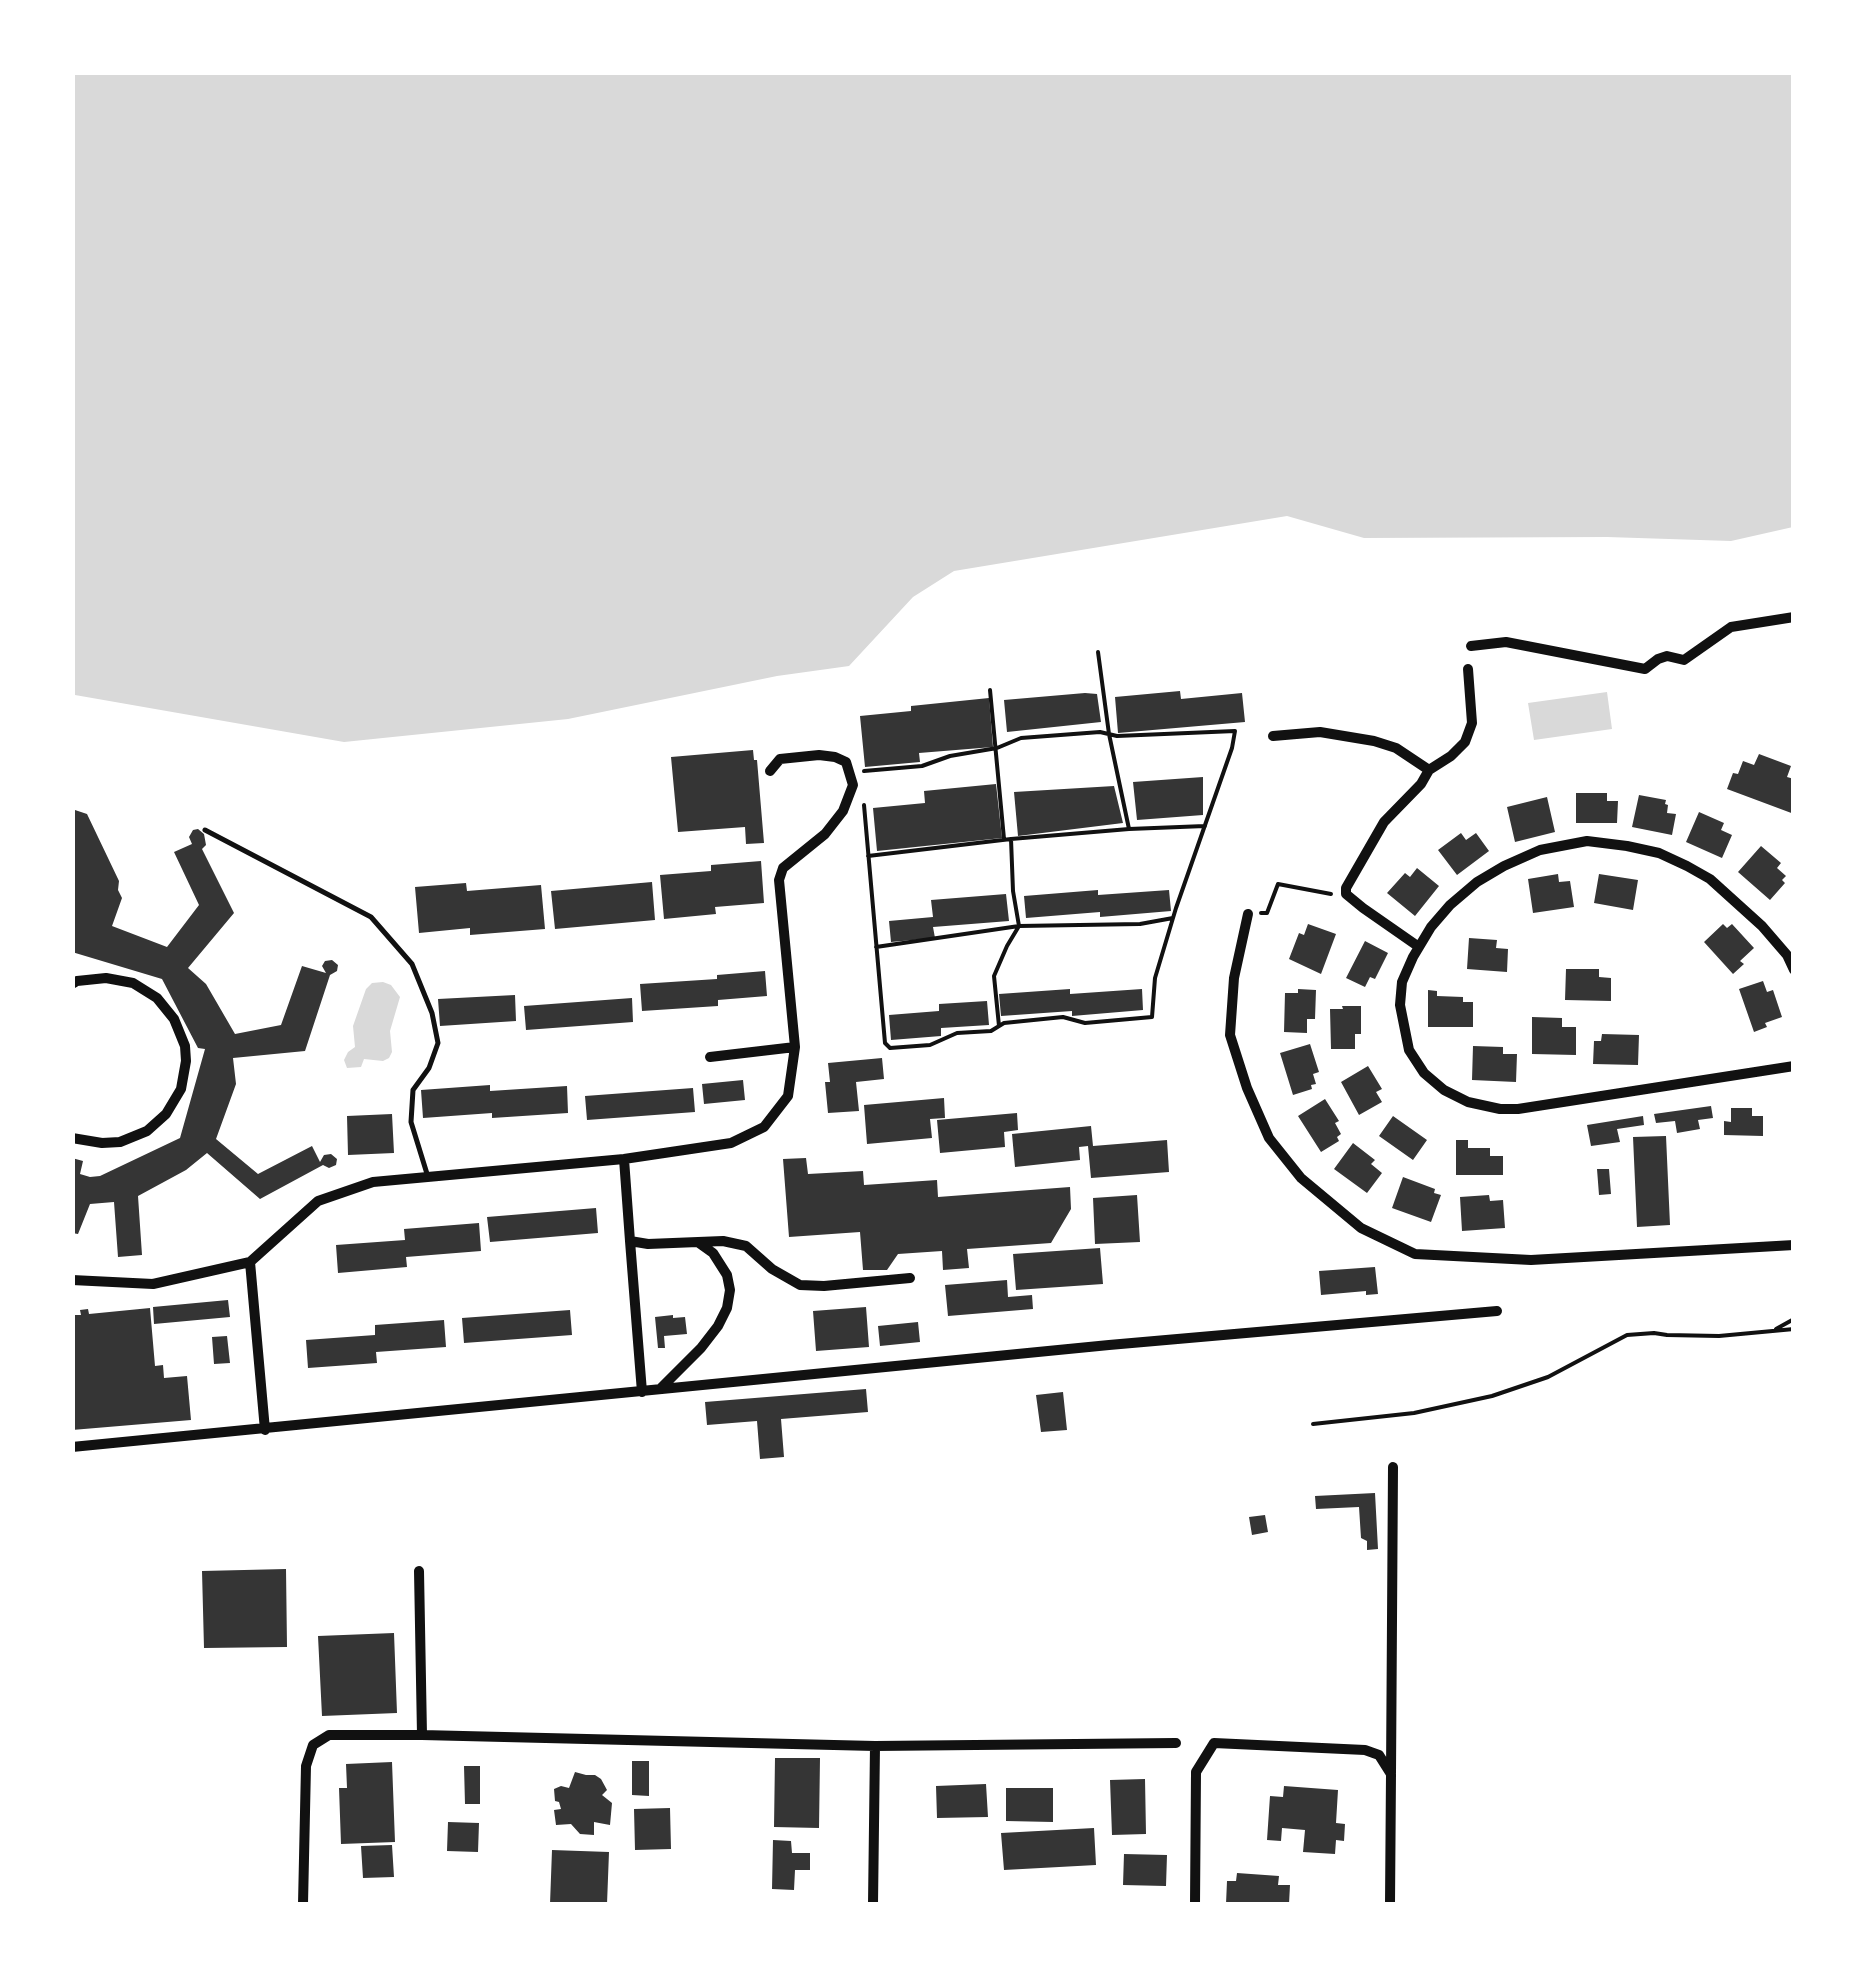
<!DOCTYPE html>
<html>
<head>
<meta charset="utf-8">
<style>
	body { margin:0 }
	#map { position:relative; width:1866px; height:1977px; overflow:hidden; background:#fff; font-family:"DejaVu Sans",sans-serif }
	canvas { display:block }
	.frame { position:absolute; inset:0; border:75px solid #fff; pointer-events:none }
</style>
</head>
<body>
<div id="map">
<canvas width="1866" height="1977"></canvas>
<div class="frame"></div>
</div>
<script>
const context = document.querySelector('canvas').getContext('2d');
context.lineJoin = 'round';
function fill(path, color) { context.fillStyle = color; context.fill(path, 'evenodd'); }
const toPath = rows => new Path2D(rows.map(r => 'M' + r).join(''));
function strokePath(path, color, width, dash) { context.strokeStyle = color; context.lineWidth = width; context.lineCap = dash ? 'butt' : 'round'; context.setLineDash(dash || []); context.stroke(path); }
fill(toPath([
	[72,73,1793,73,1793,527,1731,541,1607,537,1364,538,1287,516,954,571,913,597,849,666,777,676,568,719,344,742,75,695,72,694],
	[1607,692,1612,729,1534,740,1528,703],
	[383,982,391,985,400,997,390,1031,392,1052,389,1058,383,1061,364,1059,361,1067,347,1068,344,1060,348,1052,355,1047,353,1026,366,989,372,983]
]), '#d9d9d9');
fill(toPath([
	[1180,691,1181,699,1242,693,1245,722,1118,733,1115,697],
	[1085,693,1097,694,1101,722,1007,732,1004,700],
	[989,698,993,747,919,753,920,762,865,767,860,716,911,711,911,706],
	[753,750,754,760,757,760,764,843,746,844,745,827,678,832,671,757],
	[1759,754,1791,766,1787,777,1794,779,1794,814,1727,789,1733,773,1738,774,1743,761,1754,765],
	[1203,777,1203,815,1137,820,1133,782],
	[996,784,1002,838,877,851,873,808,925,803,924,791],
	[1114,786,1123,823,1018,836,1014,792],
	[1576,793,1607,793,1607,801,1618,801,1617,823,1576,823],
	[1639,795,1666,800,1665,804,1668,805,1667,813,1676,814,1672,835,1632,827],
	[1547,797,1555,832,1515,842,1507,807],
	[72,809,87,814,119,881,118,890,122,898,112,926,167,947,199,905,174,852,192,844,189,837,193,830,198,829,204,834,206,845,202,849,234,913,188,968,206,984,235,1034,281,1025,302,966,326,973,322,966,325,961,332,960,338,965,337,971,330,975,305,1051,233,1058,236,1084,216,1139,258,1174,312,1146,320,1162,324,1155,331,1154,337,1159,336,1165,329,1168,323,1165,260,1199,207,1153,186,1170,138,1196,142,1255,118,1257,114,1202,90,1204,78,1234,72,1233,72,1158,83,1161,80,1174,90,1177,100,1176,180,1138,205,1049,198,1048,162,979,72,952],
	[1699,812,1724,823,1721,830,1732,835,1722,858,1686,842],
	[1461,833,1466,840,1476,833,1489,851,1457,875,1438,850],
	[1761,846,1781,863,1777,868,1786,876,1782,880,1785,883,1770,900,1738,872],
	[761,861,764,903,715,907,716,914,664,919,660,875,711,871,711,865],
	[1417,868,1439,886,1415,916,1387,893,1405,873,1410,877],
	[1558,874,1559,882,1570,881,1574,907,1533,913,1528,879],
	[1599,874,1638,880,1633,910,1594,903],
	[652,882,655,920,555,929,551,891],
	[466,883,467,891,541,885,545,929,470,935,470,928,419,933,415,887],
	[1098,890,1098,895,1169,890,1171,911,1100,917,1100,912,1026,918,1024,896],
	[1006,894,1009,921,933,927,935,938,891,942,889,921,933,917,931,900],
	[1308,924,1336,934,1321,974,1289,959,1299,933,1304,935],
	[1723,924,1727,928,1732,924,1754,948,1740,961,1744,964,1733,974,1704,942],
	[1469,938,1497,940,1496,948,1508,949,1507,972,1467,969],
	[1365,941,1388,953,1375,979,1370,977,1365,987,1346,978],
	[1566,969,1599,969,1599,977,1611,978,1611,1001,1565,1000],
	[765,971,767,996,718,1000,718,1006,642,1011,640,984,717,979,717,975],
	[1763,981,1767,992,1773,990,1782,1017,1765,1023,1767,1027,1754,1032,1739,989],
	[1070,989,1070,994,1142,989,1143,1010,1072,1016,1072,1011,1001,1016,999,994],
	[1298,989,1316,990,1315,1019,1307,1019,1307,1033,1284,1032,1285,993,1298,993],
	[1428,990,1437,991,1437,996,1463,997,1463,1002,1473,1002,1473,1027,1428,1027],
	[515,995,516,1021,440,1026,438,999],
	[632,998,633,1022,526,1030,524,1006],
	[987,1001,989,1025,941,1028,941,1036,891,1040,889,1015,939,1011,939,1004],
	[1342,1006,1361,1006,1361,1034,1355,1034,1355,1049,1331,1049,1330,1009,1343,1009],
	[1532,1017,1562,1018,1562,1027,1576,1027,1576,1055,1532,1054],
	[1602,1034,1639,1035,1638,1065,1593,1064,1594,1041,1601,1041],
	[1310,1044,1319,1072,1313,1074,1316,1084,1311,1085,1312,1089,1293,1095,1280,1053],
	[1473,1046,1503,1047,1503,1054,1517,1054,1516,1082,1472,1080],
	[882,1058,884,1079,856,1082,859,1111,828,1113,825,1082,830,1082,828,1063],
	[1368,1066,1382,1089,1376,1092,1382,1102,1359,1115,1341,1082],
	[743,1080,745,1100,704,1104,702,1084],
	[490,1085,490,1091,567,1086,568,1113,492,1118,492,1113,423,1118,421,1090],
	[693,1088,695,1112,587,1120,585,1096],
	[944,1098,945,1118,930,1119,932,1138,867,1144,864,1105],
	[1325,1099,1339,1121,1335,1123,1341,1134,1337,1137,1339,1141,1321,1152,1298,1116],
	[1711,1106,1713,1118,1698,1120,1700,1129,1677,1133,1675,1121,1656,1123,1654,1114],
	[1731,1108,1752,1108,1752,1116,1763,1116,1763,1136,1724,1135,1724,1121,1731,1122],
	[1017,1113,1018,1130,1004,1132,1005,1147,940,1153,937,1120],
	[392,1114,394,1153,348,1155,347,1116],
	[1393,1116,1427,1140,1413,1160,1379,1136],
	[1643,1116,1644,1125,1617,1129,1620,1142,1591,1146,1587,1125],
	[1091,1126,1093,1146,1167,1140,1169,1172,1091,1178,1088,1146,1079,1147,1080,1160,1015,1167,1012,1134],
	[1666,1136,1670,1225,1637,1227,1633,1137],
	[1456,1140,1468,1140,1468,1148,1490,1148,1490,1156,1503,1156,1503,1175,1456,1175],
	[1353,1143,1375,1160,1371,1164,1382,1173,1367,1193,1334,1169],
	[806,1158,808,1174,863,1171,864,1185,937,1180,938,1197,1070,1187,1071,1209,1051,1243,967,1249,969,1268,943,1270,942,1251,898,1254,887,1270,863,1270,860,1232,789,1237,783,1159],
	[1597,1169,1609,1169,1611,1194,1599,1195],
	[1403,1177,1435,1189,1434,1193,1441,1195,1431,1222,1392,1208],
	[1137,1195,1140,1242,1095,1244,1093,1198],
	[1489,1195,1490,1201,1503,1200,1505,1228,1462,1231,1460,1197],
	[596,1208,598,1233,490,1242,487,1217],
	[479,1223,481,1251,406,1257,407,1267,338,1273,336,1245,405,1240,404,1229],
	[1100,1248,1103,1284,1016,1290,1013,1254],
	[1375,1267,1378,1294,1366,1295,1366,1291,1321,1295,1319,1271],
	[1007,1280,1008,1297,1032,1295,1033,1309,948,1316,945,1285],
	[228,1300,230,1317,154,1324,153,1307],
	[866,1307,869,1347,816,1351,813,1311],
	[150,1308,155,1366,163,1365,164,1378,187,1376,191,1420,72,1430,72,1315,81,1315,80,1310,88,1309,89,1314],
	[570,1310,572,1335,464,1343,462,1318],
	[673,1315,673,1318,685,1317,687,1334,664,1336,665,1348,658,1348,655,1317],
	[444,1320,446,1347,376,1352,377,1363,308,1368,306,1340,375,1335,375,1325],
	[918,1322,920,1342,880,1346,878,1326],
	[227,1336,230,1363,214,1364,212,1337],
	[866,1389,868,1412,781,1419,784,1457,760,1459,757,1421,707,1425,705,1402],
	[1063,1392,1067,1430,1041,1432,1036,1395],
	[1375,1493,1378,1549,1367,1550,1367,1541,1361,1538,1359,1507,1316,1509,1315,1496],
	[1265,1515,1268,1532,1252,1535,1249,1517],
	[286,1569,287,1647,204,1648,202,1571],
	[394,1633,397,1713,322,1716,318,1636],
	[775,1758,820,1758,819,1828,774,1827],
	[632,1761,649,1761,649,1796,632,1795],
	[392,1762,395,1842,341,1844,339,1788,347,1788,346,1764],
	[464,1766,480,1766,480,1804,465,1804],
	[575,1772,586,1775,595,1775,601,1779,607,1790,602,1795,612,1803,610,1825,594,1822,594,1835,580,1834,571,1824,556,1825,554,1810,561,1809,559,1802,555,1801,554,1789,561,1786,569,1788],
	[1145,1779,1146,1834,1112,1835,1110,1780],
	[986,1784,988,1817,937,1818,936,1786],
	[1284,1786,1338,1790,1336,1823,1345,1824,1344,1841,1336,1840,1335,1854,1303,1852,1305,1830,1282,1828,1281,1841,1267,1840,1270,1796,1283,1797],
	[1006,1788,1053,1788,1053,1822,1006,1821],
	[670,1808,671,1849,635,1850,634,1809],
	[448,1822,479,1823,478,1852,447,1851],
	[1094,1828,1096,1865,1004,1870,1001,1833],
	[773,1840,791,1841,792,1853,810,1853,810,1870,795,1870,794,1890,772,1889],
	[392,1845,394,1877,363,1878,361,1846],
	[552,1850,609,1852,607,1904,550,1904],
	[1124,1854,1167,1855,1166,1886,1123,1885],
	[1237,1873,1279,1876,1278,1885,1290,1885,1289,1904,1226,1904,1227,1881,1236,1881]
]), '#353535');
strokePath(toPath([
	[1098,652,1109,734,1129,829],
	[990,690,1004,839],
	[864,805,885,1043,890,1048,930,1045,957,1033,991,1031,1004,1023,1063,1017,1085,1023,1152,1017,1155,978,1176,908,1232,748,1235,731,1117,736,1100,732,1021,738,997,748,950,756,922,766,864,771],
	[868,856,1011,839,1129,829,1205,826],
	[1261,913,1267,913,1278,884,1331,894],
	[876,947,1019,926,1140,924,1173,918],
	[999,1026,994,976,1007,946,1019,926,1013,891,1011,839],
	[1776,1329,1794,1319],
	[1313,1424,1414,1413,1492,1396,1548,1377,1627,1335,1654,1333,1667,1335,1719,1336,1794,1329]
]), '#111', 4);
strokePath(toPath([
	[205,830,371,917,412,964,432,1013,438,1043,429,1068,413,1090,411,1122,428,1177]
]), '#111', 5);
strokePath(toPath([
	[1471,646,1506,642,1645,669,1658,659,1667,656,1684,660,1731,627,1794,617],
	[1273,736,1320,732,1374,741,1396,748,1429,770],
	[1248,914,1234,978,1230,1035,1247,1088,1269,1138,1301,1178,1361,1228,1415,1254,1531,1260,1794,1245],
	[1419,947,1363,908,1346,894,1346,888,1384,822,1421,784,1429,770,1451,756,1465,742,1472,723,1468,669],
	[1794,970,1787,955,1762,926,1710,879,1687,866,1659,853,1627,846,1587,841,1540,850,1504,866,1477,882,1450,905,1431,927,1413,957,1402,982,1400,1005,1409,1050,1424,1073,1444,1090,1468,1102,1500,1109,1518,1109,1794,1066],
	[72,984,77,981,106,978,133,983,157,998,174,1019,185,1046,186,1061,181,1089,166,1114,147,1131,120,1142,102,1143,72,1138],
	[710,1057,795,1047],
	[624,1159,630,1241,648,1244,723,1241,746,1246,772,1269,800,1285,824,1286,910,1278],
	[630,1241,642,1392],
	[72,1280,153,1284,250,1262],
	[660,1389,701,1348,718,1326,727,1308,730,1290,727,1275,713,1253,699,1243],
	[265,1430,250,1262,318,1201,373,1182,624,1159,731,1143,764,1127,788,1096,795,1047,779,880,783,868,825,834,843,811,853,785,846,762,835,757,819,755,780,759,770,771],
	[72,1447,1109,1345,1497,1311],
	[419,1571,422,1735],
	[1391,1773,1393,1467],
	[303,1904,306,1766,313,1745,329,1735,422,1735,875,1746,1176,1743],
	[873,1904,875,1746],
	[1195,1904,1196,1772,1214,1743,1365,1750,1379,1755,1391,1774,1390,1904]
]), '#111', 10);
</script>
</body>
</html>
